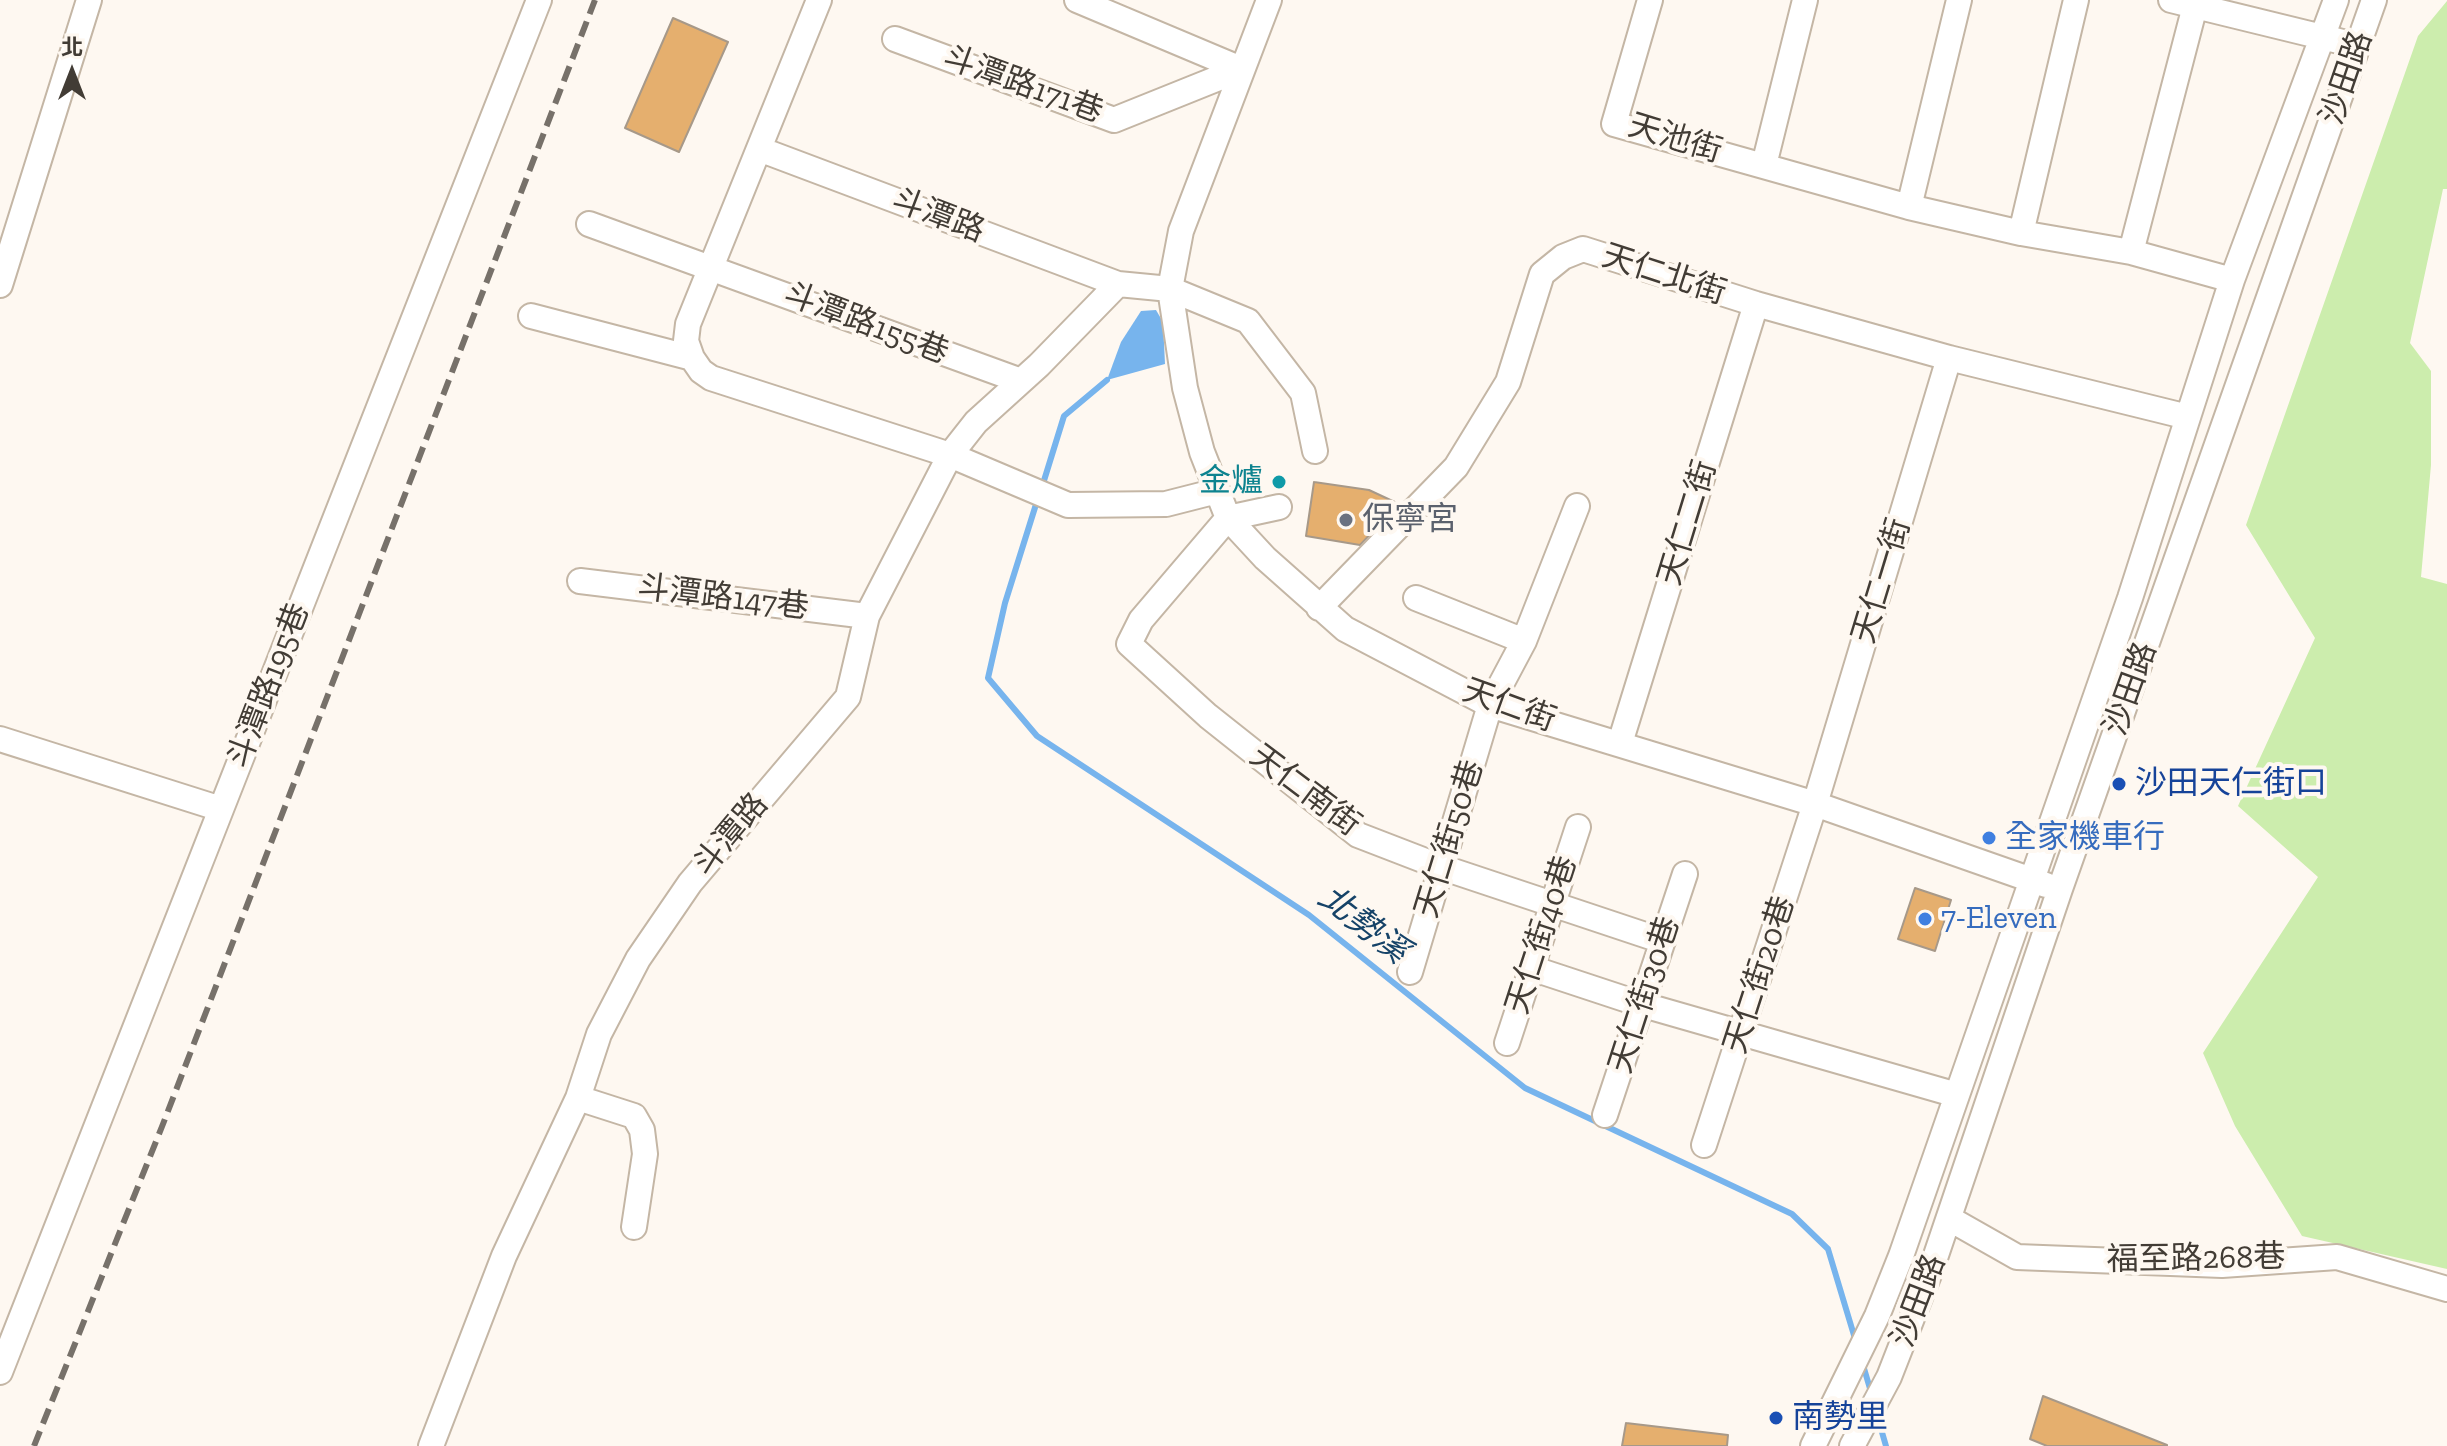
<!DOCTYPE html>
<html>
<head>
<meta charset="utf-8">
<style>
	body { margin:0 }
	#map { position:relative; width:2447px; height:1446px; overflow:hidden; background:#fef8f1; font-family:"Zilla Slab","Noto Sans TC",serif }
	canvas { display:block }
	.north { position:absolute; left:32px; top:32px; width:80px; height:80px; -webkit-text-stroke:6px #fef8f1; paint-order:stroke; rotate:0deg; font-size:22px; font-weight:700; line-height:32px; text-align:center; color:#423c35 }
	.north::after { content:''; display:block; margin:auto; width:28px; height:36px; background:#423c35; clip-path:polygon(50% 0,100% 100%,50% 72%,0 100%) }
</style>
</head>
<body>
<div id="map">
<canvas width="2447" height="1446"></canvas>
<div class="north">北</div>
</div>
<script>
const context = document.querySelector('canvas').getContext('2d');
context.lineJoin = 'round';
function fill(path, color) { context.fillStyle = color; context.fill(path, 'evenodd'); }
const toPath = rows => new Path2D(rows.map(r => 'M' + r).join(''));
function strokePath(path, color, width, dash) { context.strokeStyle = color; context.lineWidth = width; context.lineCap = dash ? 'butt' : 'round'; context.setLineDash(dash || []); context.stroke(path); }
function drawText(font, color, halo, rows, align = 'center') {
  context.font = font + ' "Zilla Slab","Noto Sans TC",serif'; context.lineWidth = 8; context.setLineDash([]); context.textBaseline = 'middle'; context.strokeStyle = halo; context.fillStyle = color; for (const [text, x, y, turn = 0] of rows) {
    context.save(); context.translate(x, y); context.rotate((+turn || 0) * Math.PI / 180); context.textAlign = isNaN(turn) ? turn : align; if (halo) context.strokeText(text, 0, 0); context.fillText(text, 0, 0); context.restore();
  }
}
fill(toPath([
	[2447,1,2447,189,2443,189,2410,343,2431,371,2431,465,2421,577,2447,584,2447,1269,2302,1236,2235,1126,2203,1053,2318,877,2238,806,2315,638,2246,525,2418,36]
]), '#ccedad');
fill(toPath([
	[1156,310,1163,322,1165,364,1107,380,1121,342,1141,311]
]), '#77b4ed');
strokePath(toPath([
	[1042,487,1064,416,1107,380],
	[1038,498,1005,603,988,678,1037,736,1309,915,1525,1088,1792,1214,1828,1249,1856,1342],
	[1863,1365,1871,1392],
	[1877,1415,1886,1446]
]), '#77b4ed', 6);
const building = toPath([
	[673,18,728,42,679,152,625,128,673,18],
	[1314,482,1369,490,1399,504,1360,545,1306,536,1314,482],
	[1915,888,1951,900,1935,951,1898,939,1915,888],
	[2043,1396,2167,1445,2167,1446,2047,1446,2030,1439,2043,1396],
	[1626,1423,1728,1435,1727,1446,1622,1446,1626,1423]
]);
fill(building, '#e5af6e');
strokePath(building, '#a79989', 2);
const minor = toPath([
	[819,0,688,324,686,341,692,358,701,371,711,378,950,455,1068,505,1166,504,1217,491],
	[1077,0,1241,69],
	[1269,0,1181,231,1170,289,1185,388,1202,452,1228,518,1265,558,1345,629,1490,705,1815,804,2046,885],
	[1650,0,1614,124,1909,207,2021,233,2131,252,2232,280],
	[2171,0,2359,46],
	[895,39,1114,120,1241,69],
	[759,149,1118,284],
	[1764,165,1805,0],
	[1909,207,1959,0],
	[589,224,1021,381],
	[2021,233,2076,0],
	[2131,252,2195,6],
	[0,285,89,0],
	[531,316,692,358],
	[1279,507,1228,518,1141,620,1129,644,1208,716,1358,835,1441,867,1663,941],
	[580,581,867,616],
	[1416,598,1524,641],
	[1319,608,1456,467,1508,382,1542,274,1563,257,1583,249,1756,304,1949,358,2188,417],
	[0,739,221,809],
	[1620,743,1756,304],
	[1531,968,1640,1004,1957,1095],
	[1410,972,1490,705,1524,641,1577,506],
	[1507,1043,1578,827],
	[578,1098,634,1116,642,1130,645,1154,634,1227],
	[1605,1115,1685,874],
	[1704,1145,1815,804,1949,358],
	[1950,1219,2017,1257,2222,1265,2337,1257,2447,1289],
	[0,1372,539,0],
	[431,1446,504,1256,578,1098,599,1034,638,959,690,883,848,697,867,616,950,455,976,422,1039,365,1118,284,1170,289,1248,321,1303,393,1315,451],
	[1813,1446,1877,1316,1901,1256,2130,598,2232,280,2336,0],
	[1852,1446,1889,1377,1932,1267,2060,889,2374,0]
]);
strokePath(minor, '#c4b6a5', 28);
strokePath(minor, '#fff', 24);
strokePath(toPath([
	[34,1446,163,1124,595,0]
]), '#77716a', 6, [16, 8]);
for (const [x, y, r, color] of [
	[1279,482,8,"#0f9aa8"],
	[1346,520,8,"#6b7280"],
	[2119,784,8,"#1a4fb4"],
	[1989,838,8,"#3f7fe0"],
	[1925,919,8,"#3f7fe0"],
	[1776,1418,8,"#1a4fb4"]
]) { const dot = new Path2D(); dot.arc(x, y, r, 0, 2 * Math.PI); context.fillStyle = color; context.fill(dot); strokePath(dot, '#fef8f1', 3); }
drawText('32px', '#423c35', '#fef8f1', [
	["沙田路",2347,78,-71],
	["斗潭路171巷",1023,85,20],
	["天池街",1675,139,17],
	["斗潭路",938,216,21],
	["天仁北街",1664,275,18],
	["斗潭路155巷",866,324,21],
	["天仁二街",1688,523,-73],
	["天仁一街",1882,581,-73],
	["斗潭路147巷",723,598,7],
	["斗潭路195巷",269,686,-69],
	["沙田路",2131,689,-70],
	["天仁街",1509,706,20],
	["天仁南街",1305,791,37],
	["斗潭路",731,835,-50],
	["天仁街50巷",1450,839,-73],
	["天仁街40巷",1542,935,-72],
	["天仁街20巷",1760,975,-72],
	["天仁街30巷",1645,995,-72],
	["福至路268巷",2196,1259,-1],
	["沙田路",1919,1301,-69]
]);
drawText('32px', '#0d838f', '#fef8f1', [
	["金爐",1263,482]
], 'right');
drawText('32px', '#5b616d', '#fef8f1', [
	["保寧宮",1362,520]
], 'left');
drawText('32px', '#164399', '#fef8f1', [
	["沙田天仁街口",2135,784],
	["南勢里",1792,1418]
], 'left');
drawText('32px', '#366cbe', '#fef8f1', [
	["全家機車行",2005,838],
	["7-Eleven",1941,919]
], 'left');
drawText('italic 34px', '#164368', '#fef8f1', [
	["北勢溪",1363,925,38]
]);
</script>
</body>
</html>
